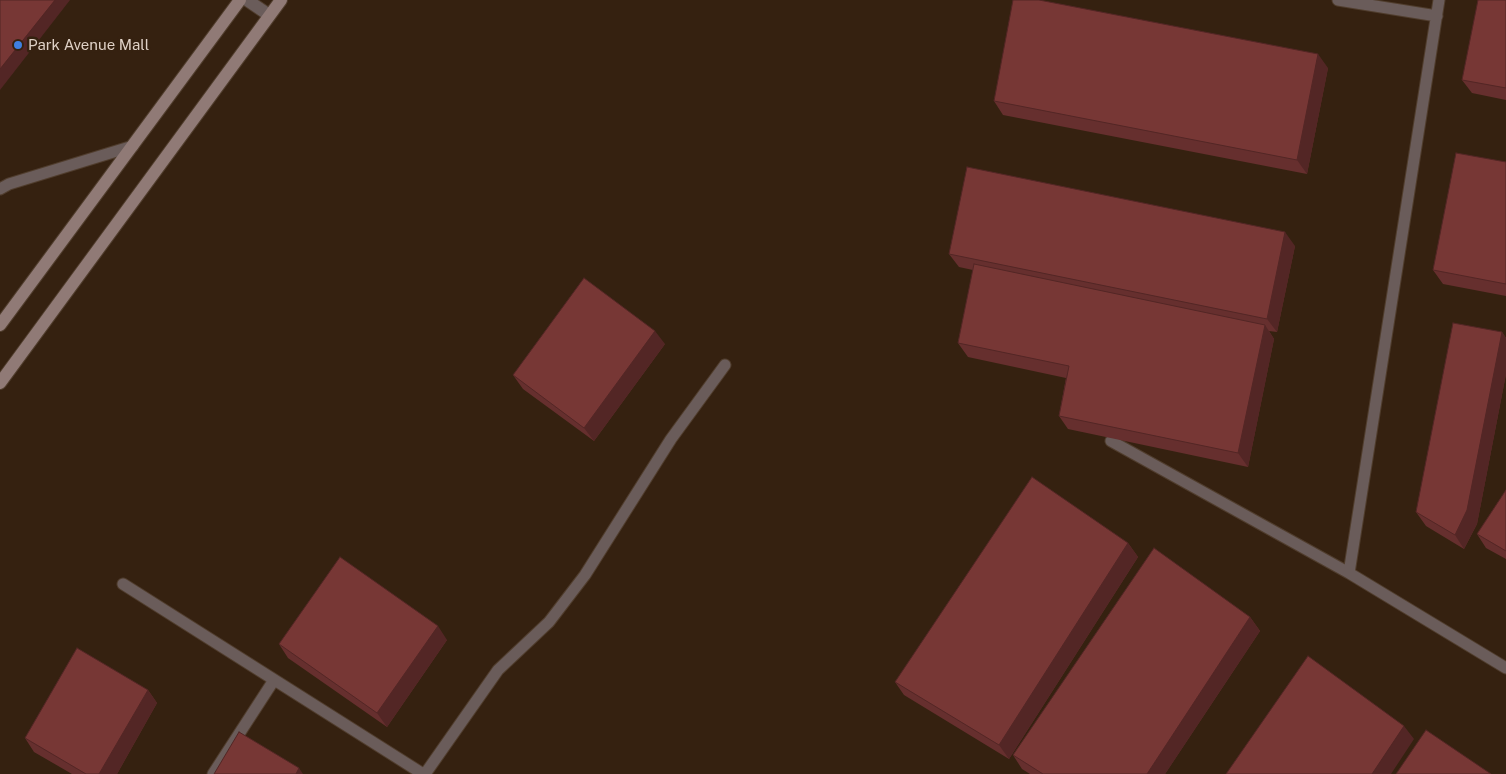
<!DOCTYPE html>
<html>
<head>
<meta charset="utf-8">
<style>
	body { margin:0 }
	canvas { display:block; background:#352110 }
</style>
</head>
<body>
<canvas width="1506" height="774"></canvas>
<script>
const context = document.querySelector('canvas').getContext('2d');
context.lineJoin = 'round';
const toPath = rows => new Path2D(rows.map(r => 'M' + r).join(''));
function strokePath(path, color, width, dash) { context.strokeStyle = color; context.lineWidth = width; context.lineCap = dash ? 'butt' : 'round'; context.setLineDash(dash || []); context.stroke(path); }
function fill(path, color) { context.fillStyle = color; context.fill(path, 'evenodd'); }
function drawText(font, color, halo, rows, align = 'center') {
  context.font = font + ' "Public Sans",sans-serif'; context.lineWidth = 5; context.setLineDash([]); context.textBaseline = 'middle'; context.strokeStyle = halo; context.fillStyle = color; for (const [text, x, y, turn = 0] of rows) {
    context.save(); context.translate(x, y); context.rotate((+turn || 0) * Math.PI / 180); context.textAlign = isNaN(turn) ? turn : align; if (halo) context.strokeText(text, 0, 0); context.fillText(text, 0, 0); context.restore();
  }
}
const lane = toPath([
	[1338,0,1437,16],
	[0,189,9,184,133,146],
	[1111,441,1349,573,1506,668],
	[1349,573,1439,0],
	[123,584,423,774],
	[213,774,274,680],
	[425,774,498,670,549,622,585,575,671,439,725,365]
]);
const street = toPath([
	[247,0,269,15]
]);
const secondary = toPath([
	[0,325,240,0],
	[0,383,281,0]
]);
strokePath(lane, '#503d2d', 13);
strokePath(street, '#503d2d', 14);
strokePath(secondary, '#503d2d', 14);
strokePath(lane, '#6a5c5a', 11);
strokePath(street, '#6a5c5a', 12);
strokePath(secondary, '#907a76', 12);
fill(toPath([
	[1506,0,1506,100,1472,93,1462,80],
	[1328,68,1307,174,1003,115,994,101],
	[1506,162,1506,296,1443,284,1433,270],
	[1295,246,1277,332,1269,331,1274,339,1248,467,1068,429,1059,416,1066,378,968,357,958,343,973,270,959,267,949,254],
	[1502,332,1506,338,1506,374,1477,524,1464,549,1426,526,1416,512],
	[665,344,594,441,523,389,513,375],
	[1506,490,1506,559,1486,548,1477,534],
	[1128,543,1138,557,1009,759,904,695,895,682],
	[1250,617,1260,631,1165,774,1030,774,1022,769,1013,755],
	[447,640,387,727,288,658,279,644],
	[148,690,157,703,117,774,72,774,34,752,25,738]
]), '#662f2e');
fill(toPath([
	[55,0,70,0,0,90,0,69],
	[1318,54,1328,68,1307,174,1297,160],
	[1285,232,1295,246,1277,332,1267,319],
	[1265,325,1274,339,1248,467,1238,453],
	[655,331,665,344,594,441,584,428],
	[1502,332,1506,338,1506,374,1477,524,1464,549,1455,535],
	[1128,543,1138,557,1009,759,999,745],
	[1250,617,1260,631,1165,774,1147,774],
	[438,626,447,640,387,727,377,713],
	[148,690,157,703,117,774,99,774],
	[1404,726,1414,739,1391,774,1372,774],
	[299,768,303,774,296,774]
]), '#532625');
const building = toPath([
	[0,0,55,0,0,69,0,0],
	[1013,0,1039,0,1318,54,1297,160,994,101,1013,0],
	[1478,0,1506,0,1506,88,1462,80,1478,0],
	[1456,153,1506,162,1506,284,1433,270,1456,153],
	[967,167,1285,232,1267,319,949,254,967,167],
	[974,264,1265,325,1238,453,1059,416,1069,366,958,343,974,264],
	[584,278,655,331,584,428,513,375,584,278],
	[1453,323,1502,332,1467,510,1455,535,1416,512,1453,323],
	[1032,477,1128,543,999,745,895,682,1032,477],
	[1506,490,1506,551,1477,534,1506,490],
	[1154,548,1250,617,1147,774,1043,774,1013,755,1154,548],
	[340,557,438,626,377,713,279,644,340,557],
	[77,648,148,690,99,774,86,774,25,738,77,648],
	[1308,656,1404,726,1372,774,1226,774,1308,656],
	[1426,730,1491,774,1396,774,1426,730],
	[239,732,299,768,296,774,214,774,239,732]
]);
fill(building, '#773735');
strokePath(building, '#532625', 1);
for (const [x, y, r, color] of [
	[18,45,5,"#3f7fe0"]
]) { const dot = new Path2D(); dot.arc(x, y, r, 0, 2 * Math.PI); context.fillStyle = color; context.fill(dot); strokePath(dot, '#352110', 2); }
drawText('15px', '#dfd1c6', '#352110', [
	["Park Avenue Mall",28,45]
], 'left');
</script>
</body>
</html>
